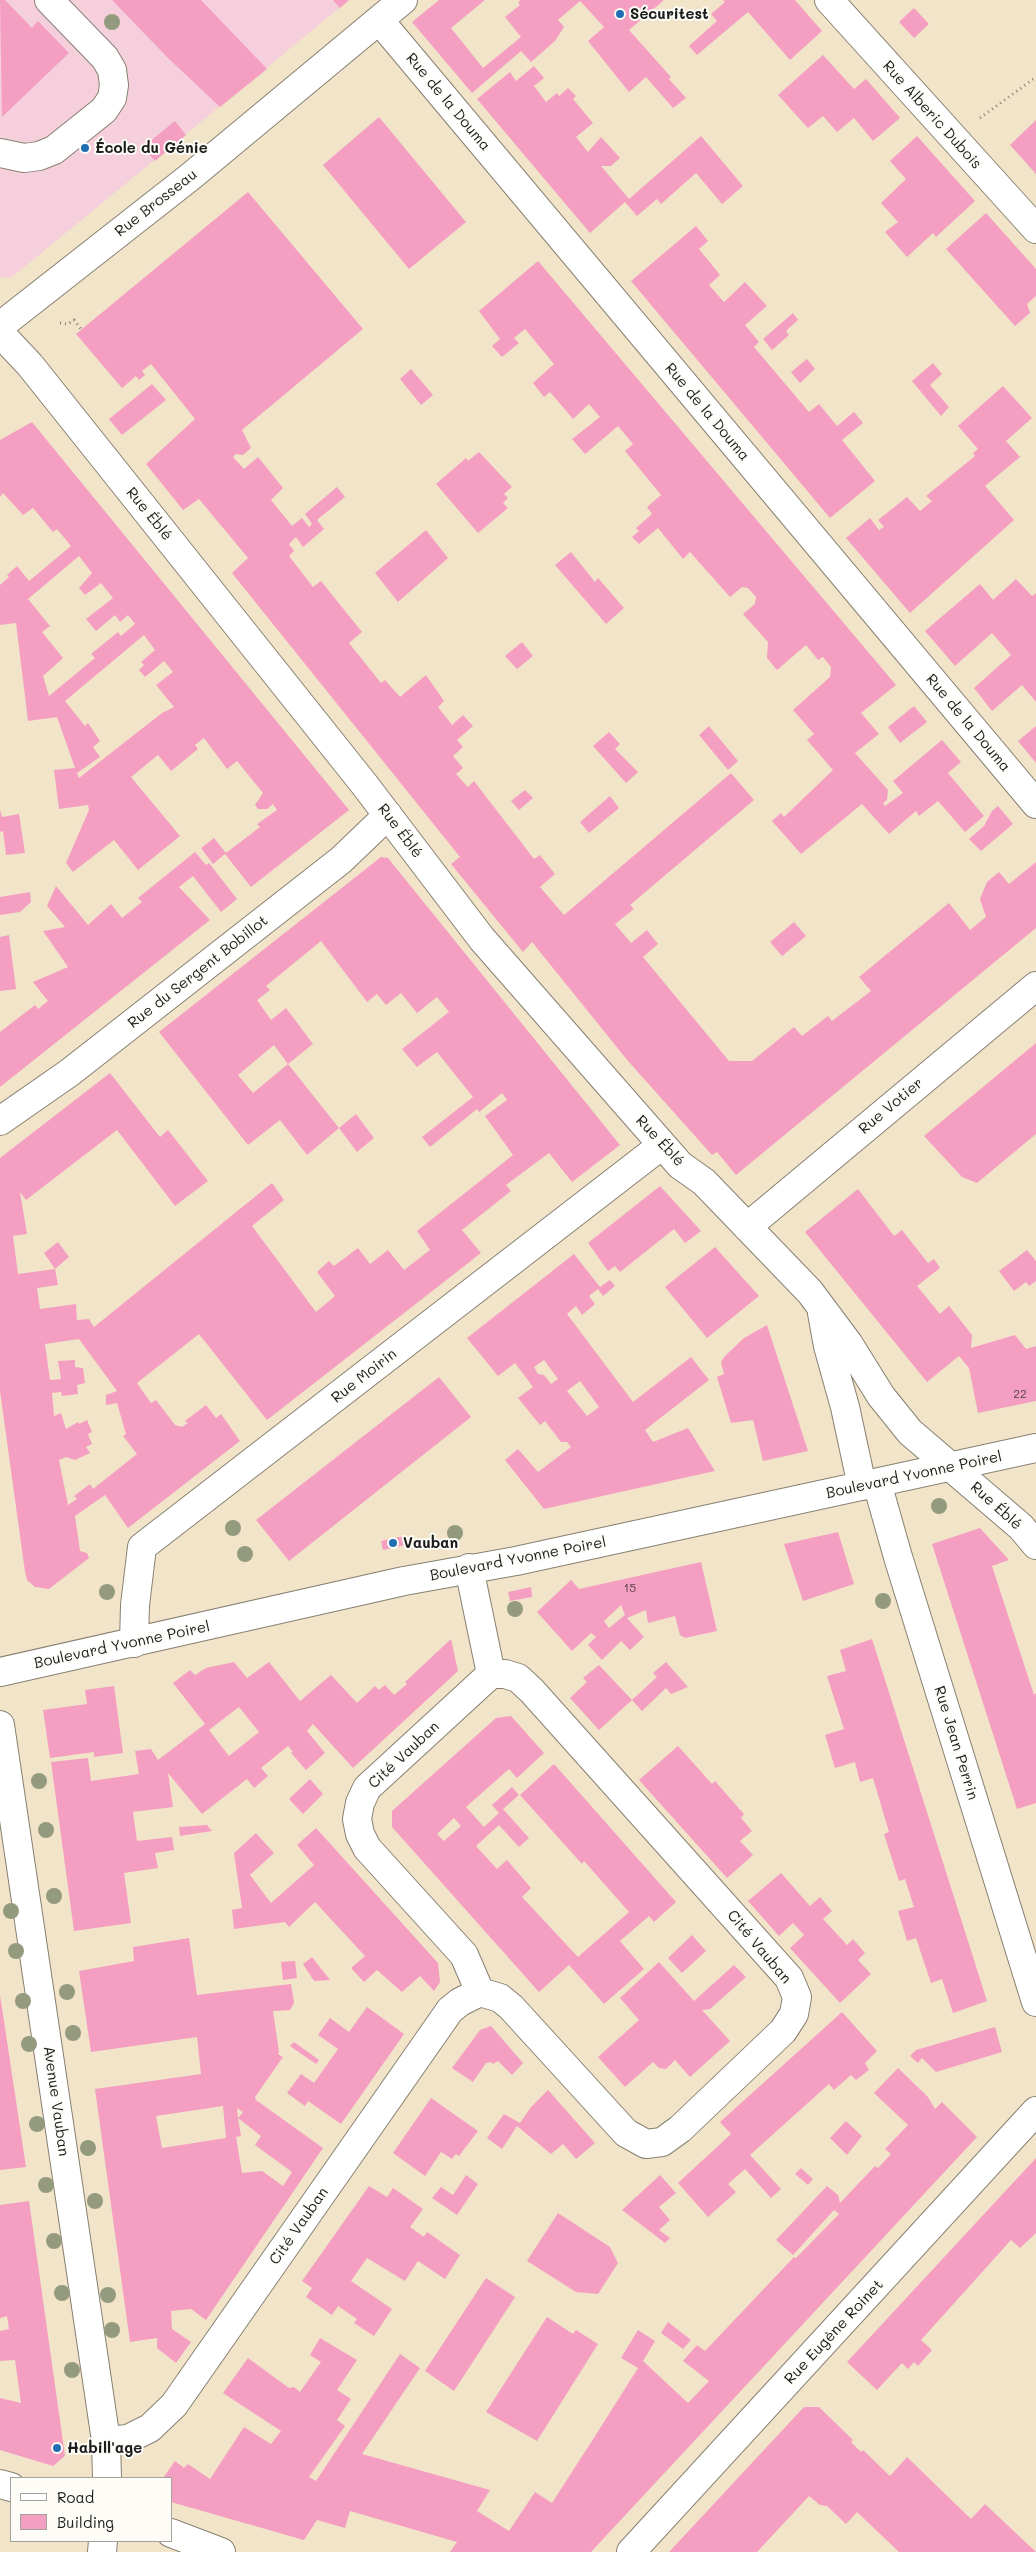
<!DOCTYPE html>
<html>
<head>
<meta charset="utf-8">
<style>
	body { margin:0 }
	#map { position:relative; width:1036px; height:2552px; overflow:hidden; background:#f2e4c8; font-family:Mali,sans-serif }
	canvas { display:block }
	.legend { position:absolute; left:10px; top:2477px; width:162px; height:65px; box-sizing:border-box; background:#fdfcf7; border:1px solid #a3a29f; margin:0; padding:6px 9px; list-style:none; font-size:15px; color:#1c1c1c }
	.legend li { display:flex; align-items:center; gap:10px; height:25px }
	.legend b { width:25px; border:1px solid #a3a29f }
</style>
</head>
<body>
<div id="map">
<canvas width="1036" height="2552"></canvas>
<ul class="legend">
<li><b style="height:6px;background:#fff"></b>Road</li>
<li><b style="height:14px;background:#f49fc2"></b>Building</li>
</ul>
</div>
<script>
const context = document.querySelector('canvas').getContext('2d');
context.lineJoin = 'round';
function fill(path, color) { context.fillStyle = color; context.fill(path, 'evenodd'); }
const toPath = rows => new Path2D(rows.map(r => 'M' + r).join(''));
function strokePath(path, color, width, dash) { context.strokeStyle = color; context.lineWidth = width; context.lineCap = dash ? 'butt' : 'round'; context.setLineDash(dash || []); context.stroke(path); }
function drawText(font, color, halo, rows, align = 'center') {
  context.font = font + ' Mali,sans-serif'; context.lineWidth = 4; context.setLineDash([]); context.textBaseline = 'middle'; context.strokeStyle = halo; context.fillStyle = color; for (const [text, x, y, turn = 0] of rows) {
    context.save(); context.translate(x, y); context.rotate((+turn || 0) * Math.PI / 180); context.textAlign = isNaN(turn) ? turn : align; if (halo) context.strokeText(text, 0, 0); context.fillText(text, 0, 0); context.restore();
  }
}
fill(toPath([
	[0,0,349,0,11,278,0,277]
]), '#f5cfdb');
fill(toPath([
	[0,0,5,0,32,28,38,21,69,53,2,117],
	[112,0,201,0,267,69,220,107,168,58],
	[333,0,349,0,340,8],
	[439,0,485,0,451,28,483,68,521,37,505,17,520,5,518,2,521,0,664,0,629,30,671,77,669,79,686,98,673,108,646,77,629,92,588,41,604,27,580,1,558,20,564,27,555,41,531,62,521,51,472,93,412,22],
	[723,0,795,0,822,31,790,60,748,12,697,55,689,46,717,21,711,14,725,2],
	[914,8,929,24,914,38,899,22],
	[823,55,854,89,866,79,900,118,873,141,854,118,837,132,823,116,808,128,778,95],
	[534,66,544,78,534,86,546,102,557,93,559,96,568,88,576,96,573,99,593,123,576,137,588,152,601,137,620,158,611,166,601,166,629,199,701,136,743,186,722,204,696,173,661,204,657,199,637,216,625,202,590,233,477,99,510,72,516,81],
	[379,117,466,222,409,269,323,165],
	[1036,120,1036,174,1010,145],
	[175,121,186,135,155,161,143,147],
	[917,136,975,201,936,237,933,233,907,257,885,232,898,222,881,203,906,179,890,161],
	[248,192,363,329,242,430,251,448,243,455,236,454,233,457,244,469,258,457,283,488,271,500,292,526,302,518,309,527,312,524,305,514,337,487,345,497,317,520,324,529,303,547,296,537,289,544,294,551,289,556,313,587,321,581,362,632,349,643,381,683,385,680,400,697,426,675,444,701,438,707,452,725,463,715,473,726,457,740,463,747,453,756,463,768,456,774,468,787,474,781,534,859,540,855,555,874,540,887,564,915,731,773,754,800,630,905,634,909,615,924,631,943,647,930,658,944,643,957,729,1061,752,1061,794,1027,802,1036,828,1016,832,1021,871,991,859,977,949,903,970,930,986,917,980,899,987,882,999,872,1009,884,1036,862,1036,928,736,1175,717,1152,712,1155,628,1061,532,942,523,952,451,864,460,857,232,573,248,558,199,499,183,510,146,464,195,419,151,364,142,371,145,375,139,380,136,376,122,388,76,334],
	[986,213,1036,269,1036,296,1027,304,1030,313,1015,326,946,249],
	[696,226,708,241,699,249,720,275,709,285,724,302,745,282,767,306,745,325,759,342,754,347,809,412,819,404,837,426,854,412,863,423,842,440,875,481,830,518,631,281],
	[538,261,896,685,861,713,879,734,855,753,888,790,887,800,883,803,885,806,903,793,893,781,942,740,961,762,948,773,984,816,965,832,938,801,919,816,916,811,889,834,862,804,801,854,772,821,781,813,784,817,833,770,807,740,814,734,793,710,830,677,831,667,823,657,818,660,806,645,777,670,767,658,768,642,743,614,755,604,756,597,748,588,742,587,730,597,690,552,683,559,658,528,639,544,632,537,639,531,636,528,652,514,647,507,661,495,625,451,633,444,618,426,585,454,572,439,600,417,589,404,573,419,550,392,544,397,533,383,554,364,525,329,514,338,519,343,502,357,492,346,500,339,479,311],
	[793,313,798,320,786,331,789,335,772,350,763,339],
	[807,359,815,369,800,383,791,372],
	[933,363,942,374,930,385,949,407,941,416,912,381],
	[411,369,433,395,421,405,400,379],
	[152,384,166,400,122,435,109,419],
	[1003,386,1032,418,1006,441,1020,457,985,486,1014,520,910,613,846,538,870,518,879,530,884,527,878,520,907,497,920,511,932,501,926,496,975,456,973,453,978,449,958,426],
	[32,422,349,810,251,887,225,854,213,864,201,848,214,838,226,853,260,827,257,824,277,810,273,804,267,809,258,809,255,805,263,793,237,761,227,769,204,738,195,745,198,749,171,771,158,755,131,777,180,836,138,870,114,840,73,872,66,863,89,810,88,805,59,809,54,770,75,768,57,717,28,721,16,623,0,625,0,585,9,577,7,575,17,566,29,581,71,546,57,529,53,532,33,508,23,515,3,493,0,497,0,440],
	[79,556,92,573,79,588,85,595,101,583,113,598,86,619,96,631,115,615,120,622,128,615,135,624,121,636,118,632,91,654,95,658,49,696,43,676,63,658,42,632,50,626,28,599],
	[144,635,155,650,141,662,144,665,139,670,145,677,164,661,173,672,156,685,174,707,162,713,79,778,77,773,100,757,93,747,100,741,88,723,85,726,65,701],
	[479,452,512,487,504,494,508,498,503,503,508,508,478,533,436,484,466,458,468,461],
	[426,530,448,558,398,602,375,573],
	[571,552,595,582,598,578,624,608,606,624,555,565],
	[1016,579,1032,596,1036,593,1036,702,1022,685,992,711,974,688,1011,655,992,633,955,666,925,631,980,584,993,600],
	[522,642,533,656,517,669,505,656],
	[914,706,927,722,900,743,888,727],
	[709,726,738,761,728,770,699,735],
	[1036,726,1036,763,1018,741],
	[609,732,620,744,615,749,638,772,626,783,593,746],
	[525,790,533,798,519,810,511,801],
	[610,796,619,808,589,833,580,822],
	[998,806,1013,824,981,851,969,839,984,826,992,811],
	[0,810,2,817,19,814,25,853,6,855,3,831,0,832],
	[195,852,206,865,209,863,237,899,221,912,193,876,179,887,210,920,0,1087,0,1032,35,1005,38,1009,48,1001,33,982,68,967,43,931,65,927,47,906,56,886,88,925,111,904,122,918,142,902,138,898],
	[381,857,388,858,620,1145,572,1182,549,1153,506,1185,511,1191,462,1230,481,1253,267,1420,199,1334,137,1383,151,1403,156,1400,175,1425,182,1427,188,1423,185,1421,206,1405,216,1418,221,1414,240,1441,128,1528,105,1495,75,1516,80,1551,87,1553,89,1558,49,1589,35,1587,27,1580,25,1572,0,1391,0,1158,110,1073,160,1137,168,1130,208,1181,175,1206,117,1130,26,1200,20,1192,27,1234,13,1236,18,1274,55,1269,58,1285,37,1288,40,1309,76,1304,77,1320,89,1319,94,1327,272,1183,284,1200,252,1226,316,1312,335,1296,317,1272,329,1261,334,1266,358,1248,370,1264,388,1250,404,1270,430,1250,417,1231,513,1155,485,1116,507,1100,502,1093,479,1112,477,1109,430,1147,422,1137,473,1097,437,1052,417,1067,402,1049,449,1012,437,997,417,1013,401,993,386,1005,377,994,367,1002,321,941,266,986,270,990,257,1000,271,1020,286,1008,313,1044,288,1064,274,1045,238,1075,253,1093,288,1064,339,1128,307,1155,280,1120,248,1145,159,1032],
	[79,1339,117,1391,106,1395,106,1405,117,1403,126,1434,123,1436,137,1454,93,1489,90,1484,74,1496,77,1499,68,1505,59,1460,66,1457,75,1460,90,1453,86,1447,92,1444,88,1434,92,1432,87,1420,79,1424,78,1422,66,1429,61,1413,54,1416,52,1393,61,1392,62,1396,78,1394,77,1385,85,1383,83,1368,75,1367,75,1360,58,1361,61,1379,50,1380,45,1344],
	[30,892,31,902,20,912,0,915,0,897],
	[794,922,806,936,782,956,770,942],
	[9,935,16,989,0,991,0,937],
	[1036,1043,1036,1134,977,1183,962,1177,924,1136],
	[356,1114,374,1138,357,1152,339,1128],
	[660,1186,701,1231,685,1243,674,1229,620,1272,615,1266,608,1271,588,1243],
	[858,1189,894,1236,902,1230,928,1263,934,1259,940,1268,917,1286,940,1314,949,1306,972,1335,971,1348,1015,1335,1026,1349,1036,1346,1036,1401,978,1413,969,1368,959,1356,927,1382,805,1232],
	[58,1242,69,1257,55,1269,44,1253],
	[715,1247,759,1296,707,1338,665,1287],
	[1027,1250,1036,1261,1036,1281,1029,1286,1026,1282,1014,1291,999,1271],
	[574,1254,600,1287,610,1280,615,1286,603,1296,598,1289,589,1296,595,1304,582,1315,576,1306,567,1314,633,1402,691,1357,709,1380,645,1430,653,1442,688,1428,715,1471,544,1509,505,1460,518,1449,538,1472,571,1447,567,1442,561,1442,545,1421,540,1425,518,1398,533,1387,515,1363,498,1376,467,1338],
	[544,1360,558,1379,551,1384,544,1375,538,1374,534,1367],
	[580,1381,599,1407,587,1416,567,1391],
	[767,1325,808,1451,763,1461,753,1420,731,1423,717,1377,724,1374,721,1362,725,1356,744,1338],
	[439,1377,471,1417,289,1561,256,1520],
	[980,1528,1009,1560,992,1566,1034,1695,1036,1693,1036,1803,1017,1809,932,1544],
	[838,1532,854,1584,803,1601,784,1544],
	[404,1536,405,1545,383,1550,381,1541],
	[701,1562,717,1631,685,1638,680,1635,675,1616,648,1623,646,1610,627,1618,644,1637,630,1650,621,1641,602,1660,588,1645,596,1637,591,1633,572,1651,537,1612,571,1580,579,1589],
	[621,1605,625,1615,609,1628,604,1621],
	[531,1587,532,1597,510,1601,508,1592],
	[451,1639,458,1671,353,1768,313,1724,307,1731,325,1753,306,1770,291,1753,293,1752,288,1746,261,1768,268,1776,254,1788,247,1779,202,1814,168,1773,173,1807,133,1812,137,1841,172,1837,174,1850,155,1853,158,1868,124,1873,131,1923,74,1931,51,1762,88,1758,91,1781,139,1774,135,1751,151,1749,158,1760,205,1724,173,1683,190,1670,195,1675,206,1668,234,1662,247,1678,269,1662,300,1701,331,1675,357,1703,375,1686,379,1690,385,1685,394,1695,407,1684,405,1682],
	[239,1707,259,1732,229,1756,209,1730],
	[872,1639,987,2001,953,2013,942,1979,931,1983,916,1938,907,1941,898,1911,914,1907,905,1879,899,1881,884,1834,889,1832,873,1778,860,1782,855,1762,835,1768,825,1735,844,1729,827,1676,846,1671,840,1650],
	[666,1662,688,1687,671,1694,666,1688,642,1711,632,1700,657,1677,653,1673],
	[599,1665,632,1700,599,1730,570,1698,587,1682,583,1678],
	[114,1686,123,1753,94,1757,94,1752,50,1758,43,1710,87,1704,85,1690],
	[511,1716,544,1753,517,1778,509,1769,466,1807,484,1827,499,1813,492,1805,512,1787,519,1795,503,1809,529,1838,519,1847,499,1825,476,1846,497,1869,507,1860,531,1888,522,1897,578,1957,629,1912,584,1861,582,1864,520,1795,554,1764,676,1902,654,1922,649,1916,620,1941,644,1969,604,2004,569,1965,539,1992,392,1827,392,1811,496,1718],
	[454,1818,461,1826,444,1841,437,1834],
	[678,1746,712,1784,715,1781,728,1796,744,1814,741,1818,752,1831,740,1841,753,1855,727,1878,639,1780],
	[310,1779,323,1794,303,1814,289,1799],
	[207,1825,212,1831,180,1836,179,1827],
	[316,1828,438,1963,440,1982,434,1991,420,1976,402,1992,377,1970,364,1982,351,1968,365,1956,315,1902,289,1927,285,1922,234,1929,232,1910,242,1908,234,1853,256,1833,274,1853,250,1875,271,1903,314,1865,297,1845],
	[781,1873,810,1906,820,1897,832,1911,823,1919,847,1945,853,1939,865,1953,858,1960,871,1974,840,2003,790,1948,804,1935,793,1923,779,1936,748,1901],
	[692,1935,706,1951,682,1973,668,1958],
	[189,1938,197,1995,291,1984,294,2003,290,2010,273,2011,279,2052,278,2054,283,2057,255,2097,256,2100,323,2148,206,2320,191,2309,171,2311,172,2329,191,2342,176,2363,157,2348,157,2338,130,2342,95,2089,201,2074,197,2037,91,2052,79,1971,134,1961,133,1947],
	[223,2106,226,2138,162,2148,156,2116],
	[237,2108,243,2112,238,2118,261,2136,255,2145,292,2172,283,2186,262,2171,242,2173,236,2137,241,2136,238,2118],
	[312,1957,330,1980,314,1981,303,1964],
	[295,1961,297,1978,283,1980,281,1962],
	[659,1962,694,2001,734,1965,746,1977,710,2009,702,2010,730,2041,690,2077,675,2060,666,2069,659,2068,653,2062,625,2087,598,2057,639,2020,620,1998],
	[0,1995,26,2167,0,2170],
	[367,2007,404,2034,341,2124,308,2101,305,2106,287,2093,301,2074,314,2083,338,2049,318,2035,330,2018,349,2032],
	[842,2012,877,2051,865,2063,869,2070,856,2080,851,2075,834,2090,829,2084,750,2155,781,2189,771,2198,745,2169,728,2184,736,2192,708,2217,678,2183,731,2134,720,2122],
	[491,2026,523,2063,512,2075,498,2061,493,2064,491,2062,486,2063,473,2082,452,2068,480,2030],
	[995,2027,1002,2052,936,2072,922,2058,918,2063,910,2056,916,2050],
	[294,2042,319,2060,316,2064,290,2046],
	[898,2068,928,2097,935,2109,942,2102,977,2137,591,2552,450,2552,457,2542,350,2511,345,2528,317,2520,304,2540,171,2502,171,2478,163,2478,175,2461,184,2468,188,2464,210,2479,244,2427,271,2444,281,2431,223,2393,248,2358,289,2388,294,2387,300,2392,321,2362,310,2355,320,2338,357,2360,337,2390,351,2399,337,2420,345,2426,309,2477,316,2481,400,2354,420,2368,362,2454,490,2490,477,2511,509,2531,535,2492,552,2503,597,2433,638,2368,621,2358,638,2330,655,2341,643,2361,688,2403,709,2381,683,2361,697,2345,705,2351,794,2257,796,2258,839,2214,834,2210,793,2255,776,2240,827,2186,838,2195,840,2203,875,2166,878,2168,891,2154,885,2149,908,2125,874,2093],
	[548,2090,595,2143,576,2159,563,2144,551,2154,517,2126,502,2149,487,2138,504,2114,520,2123,531,2107],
	[431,2098,478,2131,459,2156,456,2154,452,2159,441,2152,425,2176,393,2153],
	[846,2121,862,2136,847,2155,830,2138],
	[1036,2158,1036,2233,1020,2248,1011,2240,921,2340,932,2350,918,2366,914,2362,908,2369,902,2363,877,2390,847,2362],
	[801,2168,813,2179,808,2185,795,2174],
	[466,2175,478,2184,457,2215,432,2198,441,2187,453,2195],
	[660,2175,676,2193,659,2207,670,2220,659,2230,670,2238,665,2243,622,2210],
	[369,2186,387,2197,393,2188,423,2209,410,2227,424,2237,427,2232,460,2255,445,2279,418,2261,405,2281,367,2258,351,2281,392,2309,374,2336,354,2323,357,2319,338,2306,332,2315,306,2297,312,2288,302,2281],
	[29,2201,65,2456,53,2466,0,2450,0,2398,21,2403,15,2360,0,2361,0,2331,9,2329,7,2316,0,2318,0,2205],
	[558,2213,610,2247,618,2263,598,2294,576,2292,527,2261],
	[486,2278,515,2297,454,2391,425,2371],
	[547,2317,573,2334,576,2330,598,2344,537,2441,486,2412],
	[668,2322,691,2340,683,2349,661,2333],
	[804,2407,819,2407,853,2440,851,2442,861,2452,863,2450,890,2476,907,2457,971,2519,985,2504,1036,2552,899,2552,857,2512,846,2524,827,2506,820,2505,809,2496,757,2552,669,2552]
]), '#f49fc2');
const minor = toPath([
	[829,0,1036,229],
	[379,20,1036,804],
	[0,153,24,158,39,156,54,150,104,110,112,98,114,85,112,70,105,58,49,0],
	[0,326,190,177,403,0],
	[0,333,30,365,364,784,482,939,680,1165,704,1182,810,1292,848,1343,881,1396,910,1432,1021,1527,1036,1545],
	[0,1121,69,1073,341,860,388,815],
	[747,1227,1036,986],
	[822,1313,828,1346,845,1407,862,1486],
	[877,1483,898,1557,1036,2002],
	[469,1568,491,1674],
	[134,1643,135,1605,142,1547,662,1145],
	[0,1672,404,1581,516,1561,1036,1448],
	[0,1725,106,2441,107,2478],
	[106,2441,128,2439,150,2428,174,2405,450,2010,460,2002,480,1992,500,1998,511,2007,626,2133,646,2144,662,2142,680,2129,783,2031,794,2014,797,1997,789,1978,532,1691,518,1678,505,1674,491,1674,367,1788,360,1803,357,1819,360,1834,367,1848,464,1955,480,1992],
	[0,2484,11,2487],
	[171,2533,221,2552],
	[102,2552,103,2541],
	[631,2552,1036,2111]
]);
strokePath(minor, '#878072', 30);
strokePath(toPath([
	[980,118,1036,77],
	[60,323,68,324,74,320,81,329]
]), '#878072', 3, [1, 4]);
strokePath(minor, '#fff', 28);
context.fillStyle = '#949a7e';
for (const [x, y] of [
	[112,22],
	[939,1506],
	[233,1528],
	[455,1533],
	[245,1554],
	[107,1592],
	[883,1601],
	[515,1609],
	[39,1781],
	[46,1830],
	[54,1896],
	[11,1911],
	[16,1951],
	[67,1992],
	[23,2001],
	[73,2033],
	[29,2044],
	[37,2124],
	[88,2148],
	[46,2185],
	[95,2201],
	[54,2241],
	[62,2293],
	[108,2295],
	[112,2330],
	[72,2370]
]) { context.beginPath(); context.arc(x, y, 8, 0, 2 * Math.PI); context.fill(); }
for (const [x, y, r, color] of [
	[620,14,5,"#1f6fb2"],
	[85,148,5,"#1f6fb2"],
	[393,1543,5,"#1f6fb2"],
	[57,2448,5,"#1f6fb2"]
]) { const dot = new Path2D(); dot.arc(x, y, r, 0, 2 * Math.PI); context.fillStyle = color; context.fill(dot); strokePath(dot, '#fdfcf7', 2); }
drawText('12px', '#523d46', null, [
	["22",1020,1394],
	["15",630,1588]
]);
drawText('bold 15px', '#1c1c1c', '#fdfcf7', [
	["Sécuritest",630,14],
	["École du Génie",95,148],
	["Vauban",403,1543],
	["Habill'age",67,2448]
], 'left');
drawText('15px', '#1c1c1c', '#fdfcf7', [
	["Rue de la Douma",448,102,50],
	["Rue Alberic Dubois",932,115,48],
	["Rue Brosseau",156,203,-38],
	["Rue de la Douma",707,412,50],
	["Rue Éblé",149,514,51],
	["Rue de la Douma",968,723,50],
	["Rue Éblé",400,831,53],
	["Rue du Sergent Bobillot",198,972,-38],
	["Rue Votier",891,1106,-40],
	["Rue Éblé",660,1141,47],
	["Rue Moirin",364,1376,-38],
	["Boulevard Yvonne Poirel",914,1475,-12],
	["Rue Éblé",996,1506,42],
	["Boulevard Yvonne Poirel",518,1559,-11],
	["Boulevard Yvonne Poirel",122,1645,-12],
	["Rue Jean Perrin",956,1743,73],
	["Cité Vauban",404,1755,-43],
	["Cité Vauban",759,1947,50],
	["Avenue Vauban",56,2101,82],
	["Cité Vauban",299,2226,-55],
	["Rue Eugène Roinet",834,2332,-47]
]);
</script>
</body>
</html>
